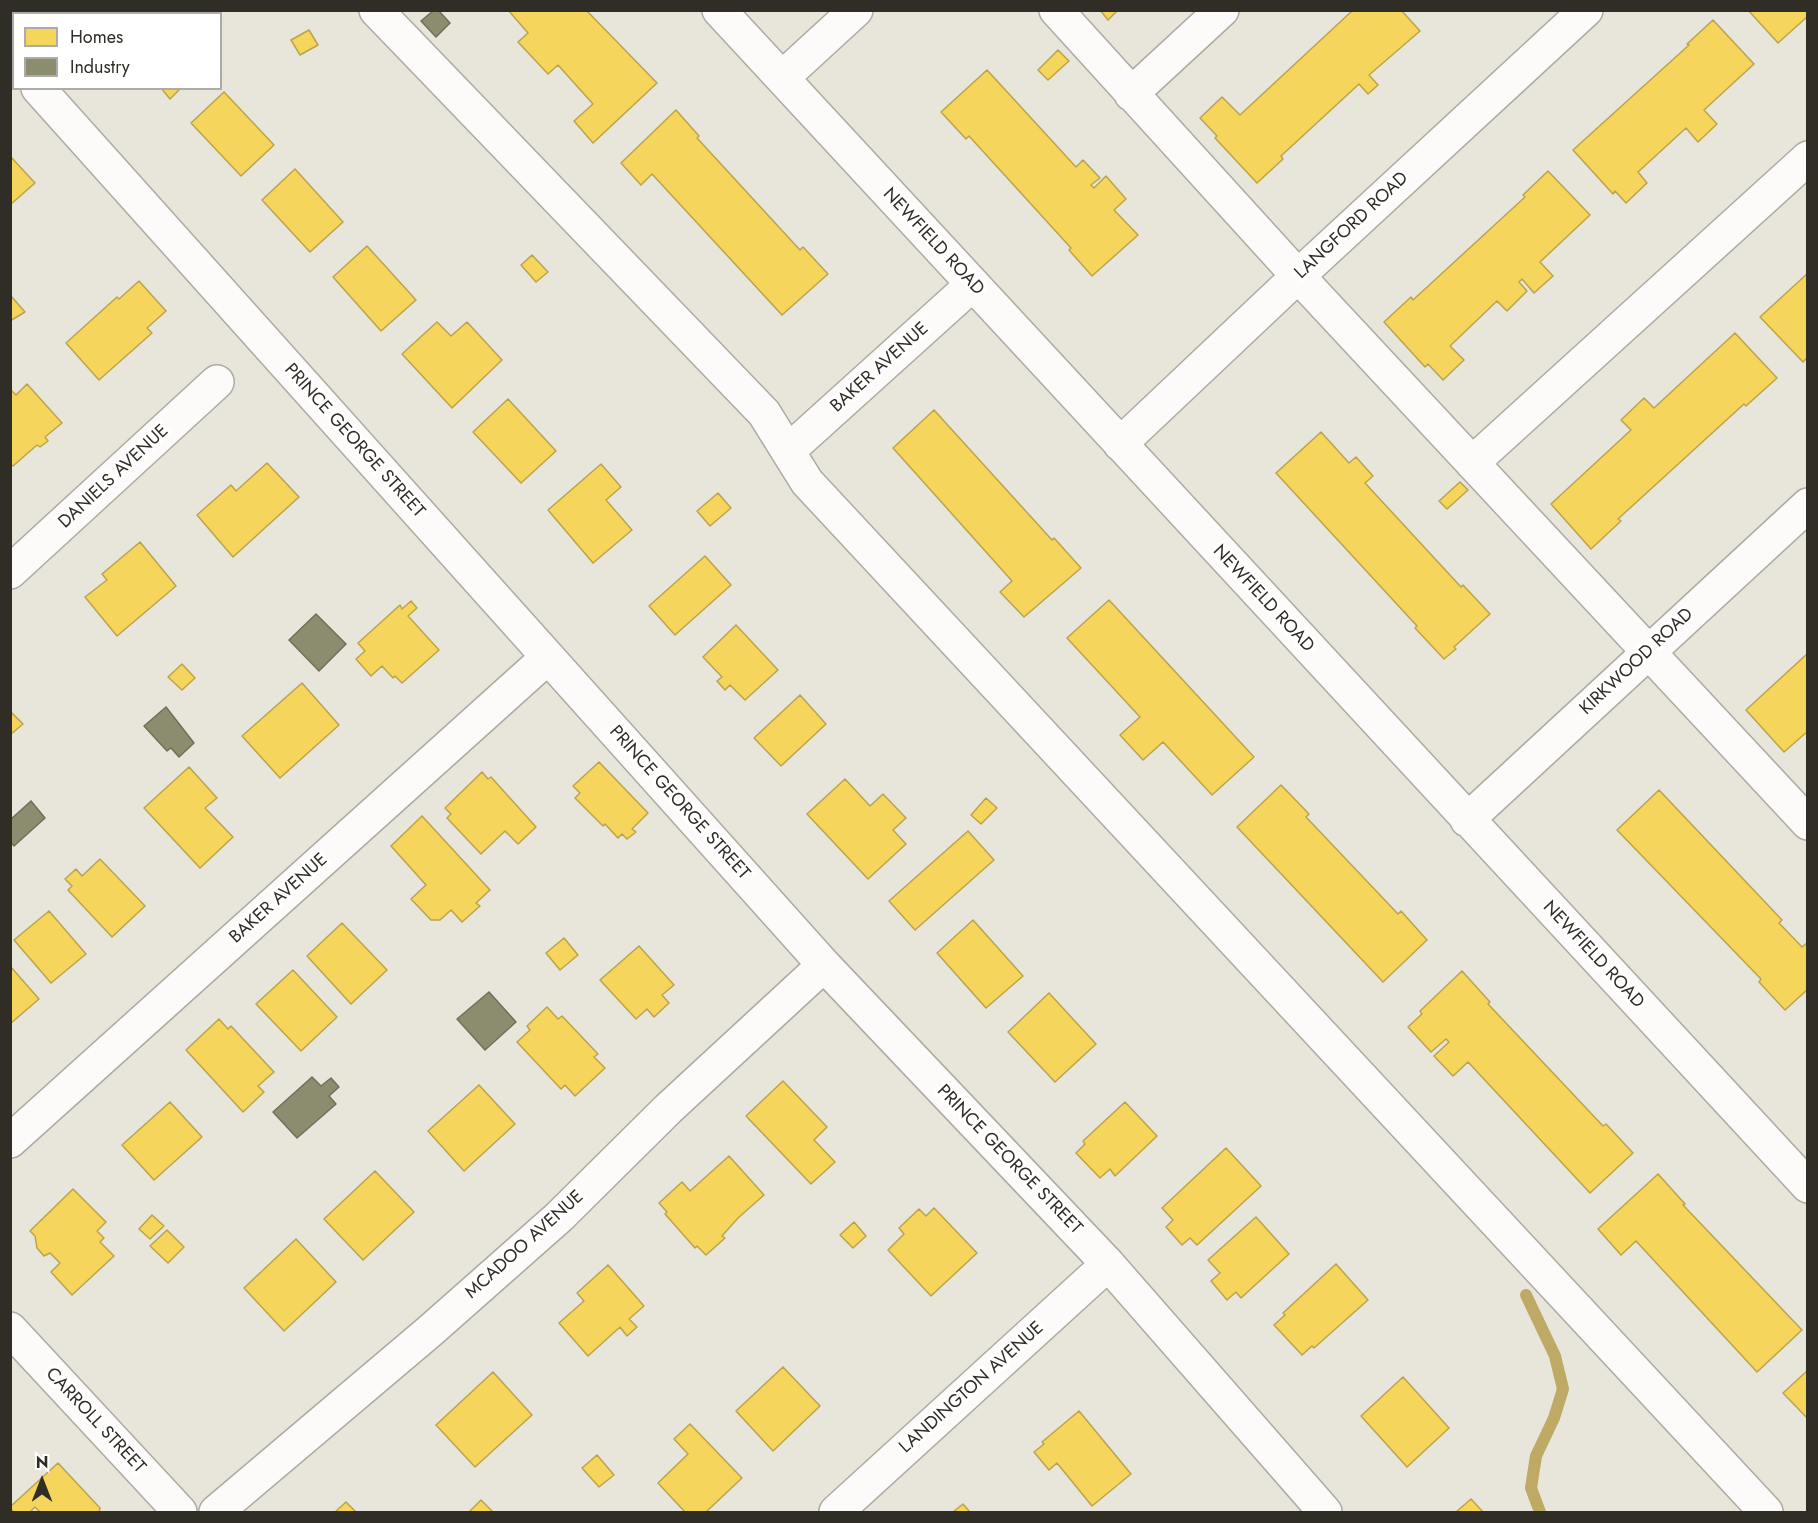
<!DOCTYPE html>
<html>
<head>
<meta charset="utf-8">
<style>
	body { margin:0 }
	#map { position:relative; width:1818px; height:1523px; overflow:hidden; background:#e8e5db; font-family:Jost,sans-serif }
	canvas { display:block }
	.frame { position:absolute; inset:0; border:12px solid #302d26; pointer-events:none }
	.legend { position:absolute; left:12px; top:12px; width:210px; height:78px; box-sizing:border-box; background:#fff; border:2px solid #acaba8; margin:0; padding:8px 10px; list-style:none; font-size:18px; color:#302d26 }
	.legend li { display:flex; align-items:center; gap:12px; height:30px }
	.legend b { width:30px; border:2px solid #acaba8 }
	.north { position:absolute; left:12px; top:1451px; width:60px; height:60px; -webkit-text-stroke:4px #fff; paint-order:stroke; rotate:0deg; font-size:16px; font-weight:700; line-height:24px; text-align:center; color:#302d26 }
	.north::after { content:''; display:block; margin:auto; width:21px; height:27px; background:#302d26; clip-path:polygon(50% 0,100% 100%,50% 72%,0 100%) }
</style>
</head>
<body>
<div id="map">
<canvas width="1818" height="1523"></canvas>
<div class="frame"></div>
<ul class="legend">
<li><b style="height:16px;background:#f6d55c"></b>Homes</li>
<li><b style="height:16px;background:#8c8c6e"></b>Industry</li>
</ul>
<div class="north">N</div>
</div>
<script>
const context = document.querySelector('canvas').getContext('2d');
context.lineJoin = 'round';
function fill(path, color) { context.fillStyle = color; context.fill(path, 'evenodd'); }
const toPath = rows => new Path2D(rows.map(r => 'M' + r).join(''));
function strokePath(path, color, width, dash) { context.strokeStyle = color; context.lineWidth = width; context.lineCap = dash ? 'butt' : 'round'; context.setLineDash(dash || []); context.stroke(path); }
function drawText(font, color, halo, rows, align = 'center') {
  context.font = font + ' Jost,sans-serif'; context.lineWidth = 6; context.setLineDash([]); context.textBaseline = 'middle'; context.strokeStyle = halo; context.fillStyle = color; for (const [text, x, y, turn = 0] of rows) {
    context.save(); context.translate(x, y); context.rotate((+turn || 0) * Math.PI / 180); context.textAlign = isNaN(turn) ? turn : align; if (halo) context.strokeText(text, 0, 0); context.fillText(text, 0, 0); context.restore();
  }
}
const homes = toPath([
	[508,10,586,10,657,83,593,143,574,121,593,104,558,65,548,74,518,42,528,33,508,10],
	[1100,10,1118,10,1108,20,1100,10],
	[1353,10,1401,10,1420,31,1369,75,1378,85,1368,94,1359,84,1281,156,1283,159,1257,183,1215,138,1217,136,1200,118,1222,97,1240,115,1353,10],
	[1748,10,1808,10,1808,16,1778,43,1748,10],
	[1713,20,1754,64,1704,110,1717,124,1698,142,1686,128,1638,172,1647,183,1626,203,1615,191,1613,194,1573,150,1689,45,1687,44,1713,20],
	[309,30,318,45,300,55,291,40,309,30],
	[1058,50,1069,61,1048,80,1038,70,1058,50],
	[987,70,1076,167,1083,160,1100,178,1091,185,1094,188,1106,176,1126,199,1114,210,1138,235,1092,276,1069,250,1071,248,969,136,966,139,941,112,987,70],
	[161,88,181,88,170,99,161,88],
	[224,92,274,145,241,176,191,123,224,92],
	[676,110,699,136,697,138,800,250,803,247,828,274,782,315,652,174,641,185,621,163,676,110],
	[10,156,35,183,10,205,10,156],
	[295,169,343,222,310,252,262,200,295,169],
	[1548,171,1590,215,1540,262,1553,276,1534,293,1522,279,1519,282,1527,291,1507,311,1497,301,1450,346,1464,360,1443,380,1428,364,1425,367,1384,322,1411,297,1413,300,1525,197,1523,195,1548,171],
	[367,246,416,300,381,331,333,277,367,246],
	[532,255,548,272,536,282,521,265,532,255],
	[1808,273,1808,357,1803,362,1760,317,1808,273],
	[139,281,166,311,147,328,152,333,99,380,66,343,117,297,119,299,139,281],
	[11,296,25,312,10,321,10,296,11,296],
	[437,322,451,336,467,322,502,360,452,408,402,354,437,322],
	[1735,333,1777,378,1746,406,1744,404,1618,519,1621,521,1591,549,1551,504,1631,430,1621,420,1644,398,1654,408,1735,333],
	[27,384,62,423,45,437,48,441,40,447,37,445,13,466,10,463,10,389,16,395,27,384],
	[508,399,556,451,521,483,473,432,508,399],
	[934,410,1052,540,1054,538,1081,568,1024,617,1000,592,1012,581,893,448,934,410],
	[1321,432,1349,463,1356,457,1373,476,1365,483,1461,587,1463,585,1490,614,1454,647,1456,649,1444,659,1415,628,1417,626,1276,473,1321,432],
	[267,463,299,497,233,557,197,515,231,485,236,491,267,463],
	[601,464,621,487,606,500,632,530,593,563,548,510,601,464],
	[1460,482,1468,490,1447,509,1439,501,1460,482],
	[718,493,731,508,710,526,697,511,718,493],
	[140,542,176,586,117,636,85,597,107,580,102,574,140,542],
	[705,556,731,585,675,635,649,606,705,556],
	[1109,600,1254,757,1212,795,1163,742,1143,760,1120,735,1140,717,1067,638,1109,600],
	[411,601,417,608,408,616,439,650,402,683,395,676,393,678,382,666,371,676,356,659,365,651,358,643,400,605,402,609,411,601],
	[736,625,778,670,745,700,730,685,725,690,717,681,722,677,703,657,736,625],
	[1808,653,1808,731,1784,752,1746,710,1808,653],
	[182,664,195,678,182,690,168,677,182,664],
	[302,683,339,725,280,778,242,736,302,683],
	[800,695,826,724,781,766,754,738,800,695],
	[10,711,23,724,10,735,10,711],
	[599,762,648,813,632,829,636,832,627,839,622,834,618,838,605,824,603,826,575,798,580,793,573,786,599,762],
	[189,767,217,798,205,808,233,837,200,868,144,808,189,767],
	[482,772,488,779,491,777,536,827,518,844,505,831,481,854,447,818,451,814,445,808,482,772],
	[845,779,870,806,883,794,906,818,893,830,906,844,868,879,807,814,845,779],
	[1281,785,1309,814,1306,817,1398,914,1401,911,1427,940,1383,982,1237,827,1281,785],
	[1659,790,1782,920,1779,923,1802,947,1808,942,1808,989,1785,1010,1759,982,1761,979,1617,830,1659,790],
	[986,798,997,808,981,824,971,815,986,798],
	[422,816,490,890,476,903,480,906,462,922,451,910,440,920,431,920,411,899,426,885,391,846,422,816],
	[968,831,994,860,915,930,889,901,968,831],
	[100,859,145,906,112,937,68,890,72,886,65,879,76,869,82,876,100,859],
	[49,911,86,954,51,983,14,940,49,911],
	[973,920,1023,976,986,1008,937,953,973,920],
	[342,923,387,970,351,1004,307,956,342,923],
	[564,938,578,955,560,970,546,953,564,938],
	[639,946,674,985,662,995,669,1003,654,1017,647,1009,636,1019,600,980,639,946],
	[10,966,39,999,10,1024,10,966],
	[293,970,337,1017,301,1051,256,1004,293,970],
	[1462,971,1490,1002,1488,1004,1603,1126,1606,1124,1633,1153,1590,1193,1468,1062,1453,1076,1434,1056,1449,1042,1446,1039,1431,1052,1408,1027,1422,1014,1420,1011,1462,971],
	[1049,993,1096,1044,1055,1082,1008,1032,1049,993],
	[547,1007,558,1019,562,1016,598,1054,594,1057,605,1068,575,1096,565,1085,561,1089,517,1042,530,1030,527,1026,547,1007],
	[219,1019,228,1029,231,1026,274,1072,258,1086,264,1092,243,1112,186,1050,219,1019],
	[783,1081,827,1127,814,1140,835,1162,811,1184,746,1116,783,1081],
	[479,1085,515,1124,464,1171,428,1131,479,1085],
	[170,1102,202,1137,154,1180,122,1145,170,1102],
	[1125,1102,1157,1136,1115,1176,1110,1169,1100,1178,1076,1153,1085,1144,1083,1141,1125,1102],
	[1226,1148,1261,1186,1197,1245,1190,1238,1182,1245,1166,1227,1173,1220,1162,1208,1226,1148],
	[729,1156,764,1195,738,1218,722,1236,725,1238,706,1255,697,1246,695,1248,665,1214,667,1212,659,1203,682,1182,690,1191,729,1156],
	[375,1171,414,1212,363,1260,324,1219,375,1171],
	[1658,1174,1685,1204,1683,1205,1802,1330,1757,1372,1636,1241,1621,1255,1598,1229,1658,1174],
	[73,1189,106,1222,97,1231,104,1238,100,1242,114,1256,72,1295,51,1272,60,1263,50,1253,44,1256,37,1248,35,1236,30,1231,73,1189],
	[934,1208,977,1253,931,1296,888,1250,904,1234,899,1228,919,1209,926,1216,934,1208],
	[152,1215,164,1226,150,1239,139,1229,152,1215],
	[1256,1217,1289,1254,1241,1298,1236,1292,1227,1300,1211,1281,1220,1273,1208,1260,1256,1217],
	[854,1222,866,1236,853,1248,840,1235,854,1222],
	[167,1230,184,1247,168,1263,150,1246,167,1230],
	[296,1239,336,1282,284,1331,244,1288,296,1239],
	[1336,1264,1368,1300,1314,1348,1312,1346,1302,1355,1274,1325,1285,1315,1283,1313,1336,1264],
	[608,1265,644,1306,629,1319,637,1327,627,1336,620,1327,588,1356,559,1323,584,1301,577,1293,608,1265],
	[783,1367,820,1406,773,1451,736,1411,783,1367],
	[1808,1370,1808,1419,1783,1393,1808,1370],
	[493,1372,532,1415,475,1467,436,1425,493,1372],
	[1403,1377,1449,1428,1407,1467,1361,1416,1403,1377],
	[1079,1411,1131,1474,1092,1506,1057,1463,1049,1470,1034,1452,1044,1444,1042,1442,1079,1411],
	[690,1424,742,1478,706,1512,685,1512,658,1483,688,1454,674,1439,690,1424],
	[597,1455,614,1475,599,1487,582,1468,597,1455],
	[58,1463,100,1508,99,1512,40,1512,35,1507,30,1512,13,1512,10,1507,58,1463],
	[1471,1499,1483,1512,1456,1512,1471,1499],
	[481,1500,493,1512,469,1512,481,1500],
	[346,1502,356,1512,335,1512,346,1502],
	[963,1504,970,1512,953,1512,963,1504]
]);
fill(homes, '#f6d55c');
strokePath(homes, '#bba34c', 1.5);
const industry = toPath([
	[434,10,438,10,450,23,436,37,421,21,434,10],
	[316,614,346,644,319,671,289,640,316,614],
	[166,707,194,743,179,757,171,748,167,751,144,726,166,707],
	[31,801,45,818,14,846,10,841,10,820,31,801],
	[489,992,516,1022,485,1050,457,1019,489,992],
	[312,1077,321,1086,331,1078,339,1087,329,1096,336,1104,297,1138,273,1112,312,1077]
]);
fill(industry, '#8c8c6e');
strokePath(industry, '#707058', 1.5);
strokePath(toPath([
	[1526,1295,1555,1356,1563,1389,1554,1418,1536,1456,1531,1488,1540,1512]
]), '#bfaa65', 12);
const minor = toPath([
	[376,10,764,413,807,482,1766,1512],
	[719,10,1808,1186],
	[1056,10,1298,276,1808,823],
	[10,58,14,61],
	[782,78,856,10],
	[38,88,824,965,1108,1264,1325,1512],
	[1131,94,1222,10],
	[1120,444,1298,276,1586,10],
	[788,451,973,284],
	[1472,463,1808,158],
	[10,572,217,382],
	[1467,820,1808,505],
	[10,1141,548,657],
	[10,1329,180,1512],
	[216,1512,430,1331,559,1217,668,1109,824,965],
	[836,1512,1108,1264]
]);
strokePath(minor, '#acaaa2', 36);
strokePath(minor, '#fcfbfa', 33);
drawText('18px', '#302d26', '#fff', [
	["LANGFORD ROAD",1352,226,-43],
	["NEWFIELD ROAD",933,242,47],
	["BAKER AVENUE",880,368,-42],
	["PRINCE GEORGE STREET",354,441,48],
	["DANIELS AVENUE",114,477,-43],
	["NEWFIELD ROAD",1263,599,47],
	["KIRKWOOD ROAD",1637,662,-43],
	["PRINCE GEORGE STREET",679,803,48],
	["BAKER AVENUE",279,899,-42],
	["NEWFIELD ROAD",1593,955,47],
	["PRINCE GEORGE STREET",1009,1160,46],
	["MCADOO AVENUE",525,1245,-42],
	["LANDINGTON AVENUE",972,1388,-42],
	["CARROLL STREET",95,1421,47]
]);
</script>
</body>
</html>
